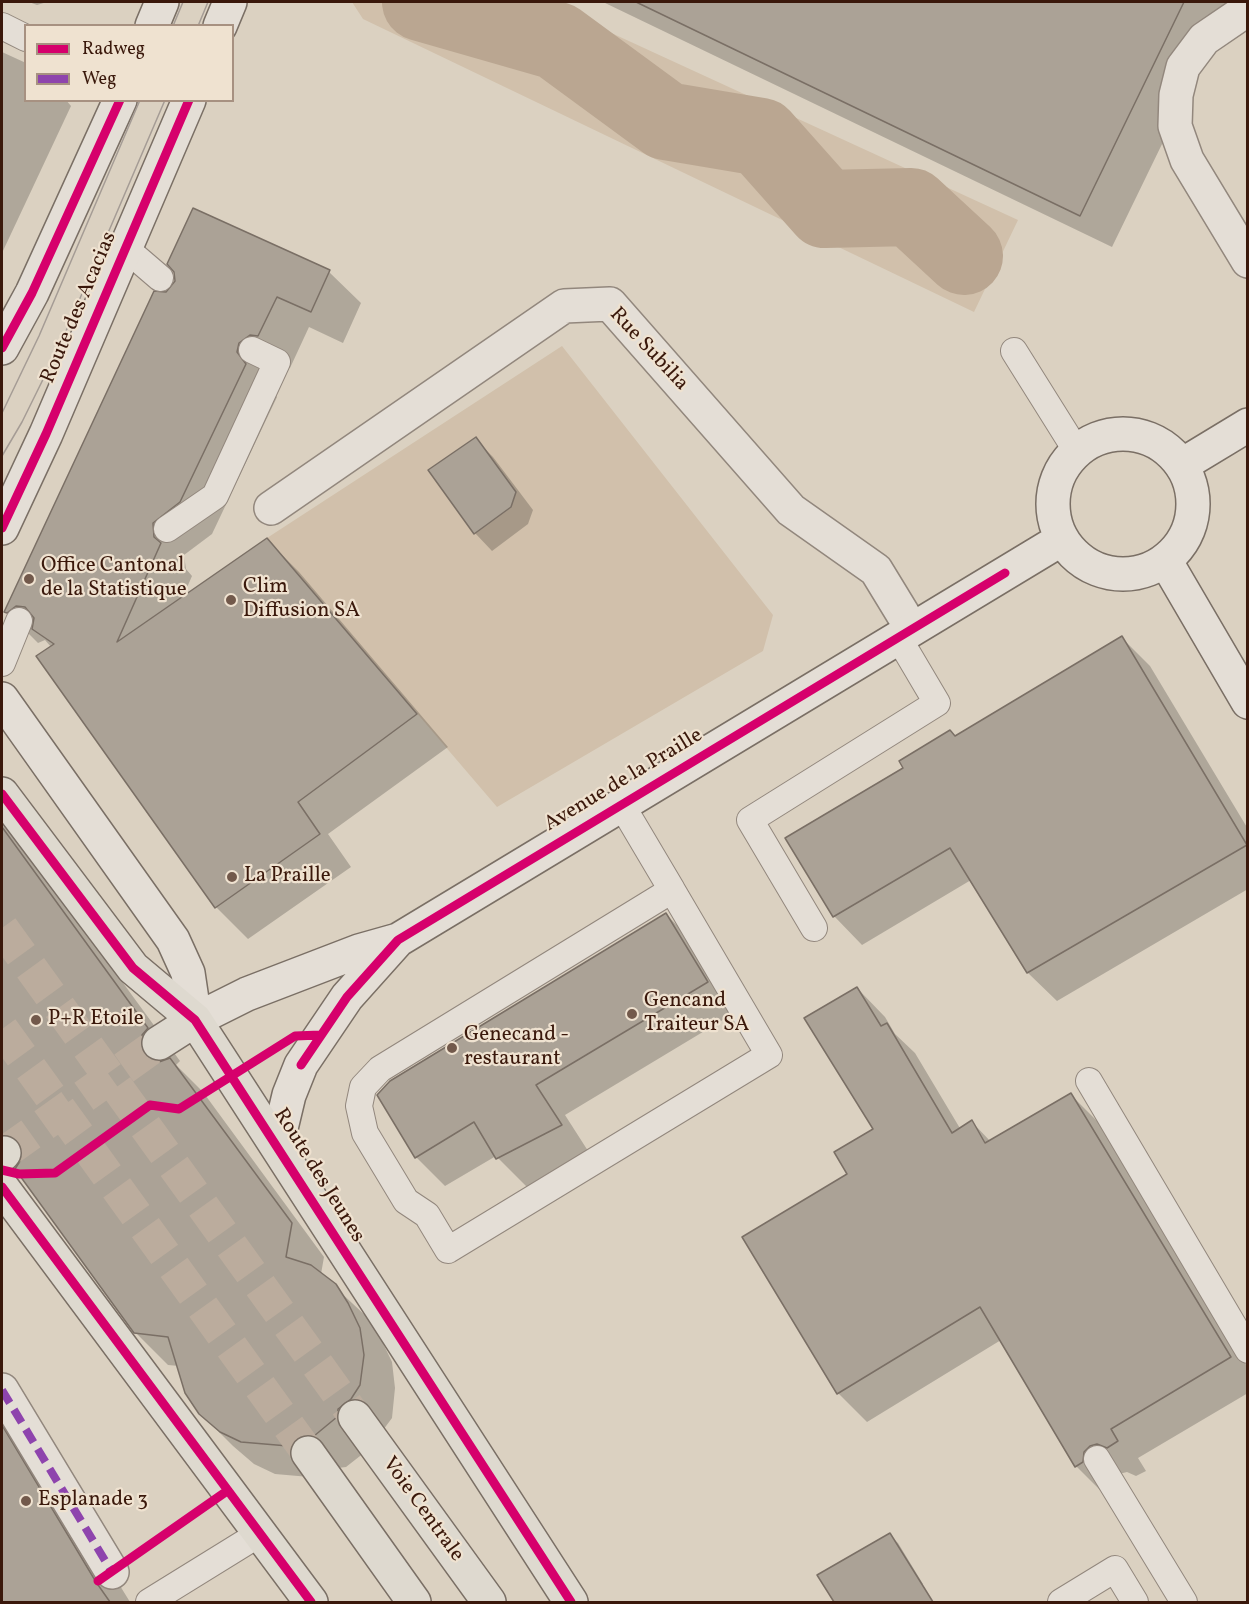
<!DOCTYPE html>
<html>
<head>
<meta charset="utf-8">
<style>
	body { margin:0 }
	#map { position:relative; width:1249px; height:1604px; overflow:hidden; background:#dbd1c1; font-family:Vollkorn,serif }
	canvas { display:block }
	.frame { position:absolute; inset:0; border:3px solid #3a180b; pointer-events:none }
	.legend { position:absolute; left:24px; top:24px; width:210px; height:78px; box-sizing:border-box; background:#efe2d0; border:2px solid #a79181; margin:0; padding:8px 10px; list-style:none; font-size:18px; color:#3a180b }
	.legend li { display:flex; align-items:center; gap:12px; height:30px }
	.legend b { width:30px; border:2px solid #a79181 }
</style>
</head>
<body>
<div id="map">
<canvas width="1249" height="1604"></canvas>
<div class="frame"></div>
<ul class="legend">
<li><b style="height:8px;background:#d6006c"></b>Radweg</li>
<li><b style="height:8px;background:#8e44ad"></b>Weg</li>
</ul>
</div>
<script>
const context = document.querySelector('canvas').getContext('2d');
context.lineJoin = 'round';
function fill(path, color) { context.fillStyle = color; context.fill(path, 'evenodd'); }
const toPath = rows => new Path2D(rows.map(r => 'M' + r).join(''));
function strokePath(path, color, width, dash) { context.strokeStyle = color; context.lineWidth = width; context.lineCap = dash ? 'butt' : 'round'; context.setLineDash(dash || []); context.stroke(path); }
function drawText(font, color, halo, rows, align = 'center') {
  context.font = font + ' Vollkorn,serif'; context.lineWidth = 4.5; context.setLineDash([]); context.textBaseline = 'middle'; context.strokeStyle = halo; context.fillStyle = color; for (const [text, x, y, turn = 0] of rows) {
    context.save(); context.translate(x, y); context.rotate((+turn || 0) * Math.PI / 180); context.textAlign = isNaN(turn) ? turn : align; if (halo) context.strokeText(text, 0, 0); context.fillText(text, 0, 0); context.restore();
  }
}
fill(toPath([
	[352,2,544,2,1018,220,974,312,363,19],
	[562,346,773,615,763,651,497,807,267,538]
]), '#d1c0ab');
fill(toPath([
	[29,2,47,2,37,5],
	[603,2,1231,2,1112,247],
	[2,52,26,63,26,100,66,100,71,106,2,253],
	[329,272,361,303,343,343,309,327,290,368,283,366,268,385,277,397,212,534,184,555,186,569,192,576,182,599,267,540,299,572,448,747,328,834,351,867,248,939,216,907,38,656,51,647,45,640,38,643,6,611,166,293],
	[475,439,493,457,533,510,528,524,492,551,475,533,430,471],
	[1122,638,1150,666,1248,829,1248,889,1057,1001,1028,973,971,880,862,945,834,916,905,768],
	[2,817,180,1061,176,1065,203,1092,324,1257,321,1274,368,1318,380,1337,392,1362,395,1388,392,1418,369,1449,346,1467,330,1469,321,1478,275,1474,254,1464,233,1446,200,1413,179,1366,168,1365,135,1332,20,1163,2,1145],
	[666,914,695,944,736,1012,565,1115,590,1154,527,1187,496,1156,445,1186,416,1157],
	[857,988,885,1017,895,1034,915,1053,961,1130,972,1122,991,1142,1071,1095,1099,1123,1248,1368,1248,1393,1138,1458,1146,1471,1136,1476,1127,1472,1119,1474,1105,1495,1076,1466,1001,1340,867,1422,838,1393,849,1175,875,1129],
	[2,1386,40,1456,130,1602,2,1602],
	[889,1535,898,1543,923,1584,893,1602,836,1602,820,1576]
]), '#0003');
strokePath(toPath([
	[421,2,557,41,666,121,761,137,825,209,911,207,964,256]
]), '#baa691', 78);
const building = toPath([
	[636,2,1184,2,1080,216,636,2],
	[193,208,330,270,311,312,277,297,258,336,250,335,239,343,237,352,246,364,180,502,153,523,154,537,161,543,117,642,267,538,417,714,298,802,320,834,215,908,36,656,54,644,32,629,34,618,25,607,16,606,7,613,4,612,154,291,166,292,175,281,174,272,167,264,193,208],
	[476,437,516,492,511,507,474,534,428,470,476,437],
	[1122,636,1247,845,1027,973,950,848,833,917,785,838,903,768,899,761,950,730,955,736,1122,636],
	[2,827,148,1028,142,1035,140,1043,144,1054,151,1060,159,1062,170,1058,292,1223,286,1257,311,1265,336,1284,348,1303,360,1328,364,1355,360,1385,351,1399,338,1409,337,1417,314,1436,298,1437,288,1446,241,1442,220,1432,199,1414,185,1393,168,1337,134,1333,15,1169,22,1158,22,1148,17,1139,2,1135,2,827],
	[666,913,708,982,536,1085,562,1125,496,1159,474,1122,415,1158,377,1095,390,1081,666,913],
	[857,987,881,1026,887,1023,952,1133,972,1120,985,1143,1071,1093,1231,1357,1111,1429,1118,1441,1107,1448,1097,1444,1090,1446,1084,1452,1083,1462,1075,1467,980,1307,837,1394,742,1237,847,1174,834,1152,873,1129,804,1018,857,987],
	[2,1425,96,1582,110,1602,2,1602,2,1425],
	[890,1533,933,1602,834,1602,817,1575,890,1533]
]);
fill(building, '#aba296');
strokePath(building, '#7a6f65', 1.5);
strokePath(toPath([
	[2,928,355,1417],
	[2,1029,308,1453],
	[4,1153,159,1043]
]), '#bbac9d', 33, [33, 16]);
const lane = toPath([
	[2,26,26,38],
	[125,248,160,278],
	[1014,351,1076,450],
	[167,529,215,496,277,362,252,350],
	[2,663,19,621],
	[621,804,672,890,380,1069,363,1087,359,1106,365,1133,406,1201,427,1215,448,1250,769,1055,672,890],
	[814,928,750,820,937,703,898,637],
	[1089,1081,1248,1350],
	[1097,1459,1184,1602],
	[149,1602,259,1534],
	[1061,1602,1115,1569,1135,1602]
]);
const street = toPath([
	[1248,9,1204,39,1183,67,1176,95,1175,126,1187,160,1248,261],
	[271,508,564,306,610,304,791,510,876,570,912,629],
	[2,1390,112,1572]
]);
const secondary = toPath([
	[152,26,162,2],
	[220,26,230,2],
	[2,348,32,293,120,100],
	'1053 504a70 70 0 1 1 140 0a70 70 0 1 1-140 0Z',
	[1182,465,1248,425],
	[2,528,46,434,189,100],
	[1165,560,1248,702],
	[2,699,173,940,188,973,195,1020,247,994,359,951,398,940,1062,539],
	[277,1145,289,1095,301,1065,347,997,398,940]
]);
const primary = toPath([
	[2,794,133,968,195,1020,571,1602],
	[159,1043,195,1020],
	[2,1155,4,1153],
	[2,1187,311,1602],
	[355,1417,489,1602],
	[308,1453,414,1602]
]);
strokePath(lane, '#92877d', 28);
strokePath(street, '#92877d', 36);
strokePath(secondary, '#7a6f65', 36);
strokePath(primary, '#7a6f65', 36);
strokePath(toPath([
	[143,1550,184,1520]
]), '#a59c95', 4, [4.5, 3]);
strokePath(lane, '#e4ded6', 26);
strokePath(street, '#e4ded6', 33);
strokePath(secondary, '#e4ded6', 33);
strokePath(primary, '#ded9cf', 33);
strokePath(toPath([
	[173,26,183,2],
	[198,26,208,2],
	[2,413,39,336,140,100],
	[2,456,22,422,60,345,165,100]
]), '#a59c95', 1.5);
strokePath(toPath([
	[2,1390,112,1572]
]), '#8e44ad', 8, [15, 8]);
strokePath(toPath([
	[2,348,32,293,120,100],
	[2,528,46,434,189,100],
	[2,794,133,968,195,1020,571,1602],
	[301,1065,347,997,398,940,1005,573],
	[2,1170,19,1174,55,1173,150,1105,179,1109,295,1036,320,1035],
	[2,1187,311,1602],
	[98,1581,227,1491]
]), '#d6006c', 9);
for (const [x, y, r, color] of [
	[29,579,6,"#72594b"],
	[231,600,6,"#72594b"],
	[232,877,6,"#72594b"],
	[632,1014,6,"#72594b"],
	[36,1020,6,"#72594b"],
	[452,1048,6,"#72594b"],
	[26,1501,6,"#72594b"]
]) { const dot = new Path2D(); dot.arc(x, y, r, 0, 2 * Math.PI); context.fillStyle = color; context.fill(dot); strokePath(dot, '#efe2d0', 2); }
drawText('21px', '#3a180b', '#efe2d0', [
	["Route des Acacias",80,308,-67],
	["Rue Subilia",648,350,47],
	["Avenue de la Praille",624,781,-31],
	["Route des Jeunes",318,1176,58],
	["Voie Centrale",422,1510,54]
]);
drawText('21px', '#3a180b', '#efe2d0', [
	["Office Cantonal",41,567],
	["de la Statistique",41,591],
	["Clim",243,588],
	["Diffusion SA",243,612],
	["La Praille",244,877],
	["Gencand",644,1002],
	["Traiteur SA",644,1026],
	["P+R Etoile",48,1020],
	["Genecand -",464,1036],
	["restaurant",464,1060],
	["Esplanade 3",38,1501]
], 'left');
</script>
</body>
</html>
